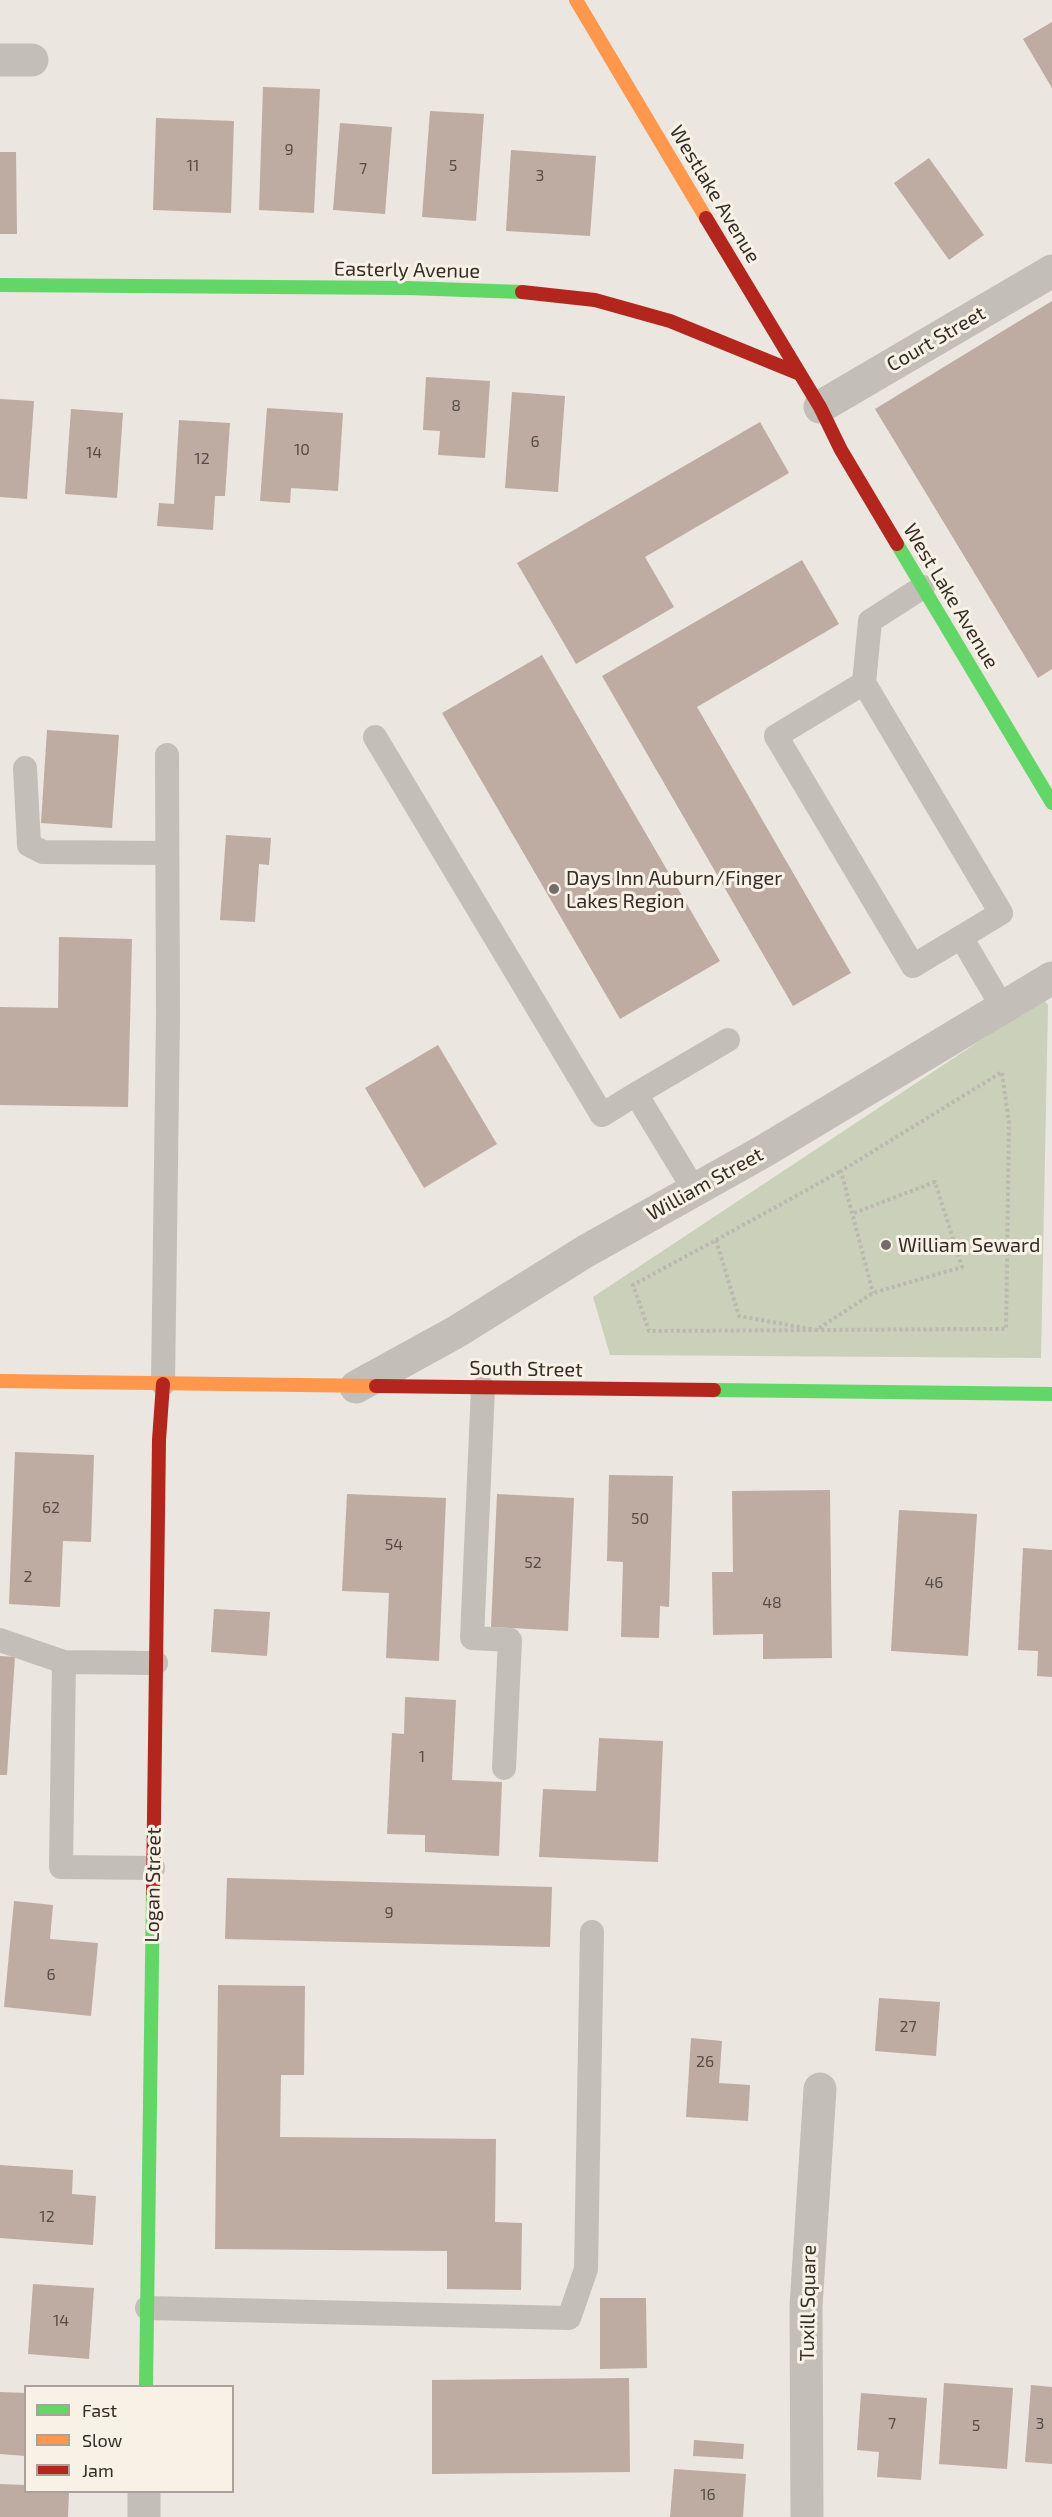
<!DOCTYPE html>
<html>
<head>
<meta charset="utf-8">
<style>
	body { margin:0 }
	#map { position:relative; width:1052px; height:2517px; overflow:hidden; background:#ebe6df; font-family:"Exo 2",sans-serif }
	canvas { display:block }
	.legend { position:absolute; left:24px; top:2385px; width:210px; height:108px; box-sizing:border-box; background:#f8f1e6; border:2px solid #aaa29a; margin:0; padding:8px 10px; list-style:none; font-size:18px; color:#342c27 }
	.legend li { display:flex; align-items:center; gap:12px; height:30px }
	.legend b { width:30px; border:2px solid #aaa29a }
</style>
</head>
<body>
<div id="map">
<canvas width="1052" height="2517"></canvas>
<ul class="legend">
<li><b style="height:8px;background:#63d668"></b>Fast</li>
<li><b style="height:8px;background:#ff974d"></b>Slow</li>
<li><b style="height:8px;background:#b3261e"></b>Jam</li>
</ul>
</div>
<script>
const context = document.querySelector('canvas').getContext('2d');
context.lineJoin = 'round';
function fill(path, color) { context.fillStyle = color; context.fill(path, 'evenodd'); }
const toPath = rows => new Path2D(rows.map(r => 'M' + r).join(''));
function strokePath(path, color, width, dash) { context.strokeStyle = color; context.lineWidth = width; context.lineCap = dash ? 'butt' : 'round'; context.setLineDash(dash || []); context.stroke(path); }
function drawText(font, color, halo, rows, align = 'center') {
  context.font = font + ' "Exo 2",sans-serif'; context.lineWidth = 6; context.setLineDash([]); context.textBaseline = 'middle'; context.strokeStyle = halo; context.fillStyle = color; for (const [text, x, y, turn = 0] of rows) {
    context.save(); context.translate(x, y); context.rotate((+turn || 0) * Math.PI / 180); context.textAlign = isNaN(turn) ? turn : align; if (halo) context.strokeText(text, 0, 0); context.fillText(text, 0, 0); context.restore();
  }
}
fill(toPath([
	[1043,999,1048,1005,1041,1358,610,1355,593,1297]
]), '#cbd0ba');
fill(toPath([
	[1052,22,1052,88,1023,39],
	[263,87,320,89,314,213,259,210],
	[430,111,484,114,476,221,422,217],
	[156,118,234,121,231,213,153,210],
	[340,123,392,127,385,214,333,210],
	[511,150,596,156,590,236,506,231],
	[0,152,16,152,17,234,0,234],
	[929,158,984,235,949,260,894,183],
	[1052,301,1052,669,1038,678,875,409],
	[426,377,490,381,485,458,438,455,440,431,423,430],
	[512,392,565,396,558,492,505,488],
	[0,399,34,401,27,499,0,497],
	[267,408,343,413,338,491,291,488,290,503,260,501],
	[71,409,123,413,117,498,65,494],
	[179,420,230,423,225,496,215,496,213,530,157,526,159,503,174,504],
	[760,422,789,473,645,557,674,607,576,664,517,563],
	[802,560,839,624,697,707,851,973,793,1006,602,676],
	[542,655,720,961,620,1019,442,713],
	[47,730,119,735,112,828,41,823],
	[226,835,271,838,269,865,259,864,255,922,220,920],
	[59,937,132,939,128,1107,0,1105,0,1007,58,1008],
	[438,1045,497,1144,424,1188,365,1088],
	[15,1452,94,1455,91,1542,63,1541,60,1607,9,1604],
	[609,1475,673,1476,669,1607,660,1606,659,1638,621,1637,623,1562,607,1561],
	[830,1490,832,1658,763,1659,763,1634,713,1635,712,1572,733,1572,732,1491],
	[347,1494,446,1498,439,1661,386,1658,389,1593,342,1591],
	[497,1494,574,1498,568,1631,491,1627],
	[899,1510,977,1514,968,1656,891,1651],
	[1023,1548,1052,1550,1052,1677,1037,1676,1038,1651,1018,1650],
	[214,1609,270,1612,267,1656,211,1652],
	[0,1656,15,1657,7,1775,0,1775],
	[405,1697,456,1700,452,1780,502,1782,499,1856,425,1852,425,1835,387,1834,392,1733,404,1734],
	[599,1738,663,1741,658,1862,539,1857,543,1789,596,1791],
	[227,1878,552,1887,550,1947,225,1939],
	[14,1901,53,1905,50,1939,98,1943,91,2016,4,2007],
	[218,1985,305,1986,304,2075,281,2075,280,2137,496,2139,495,2222,522,2223,521,2290,447,2289,447,2251,215,2249],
	[879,1998,940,2002,936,2056,875,2051],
	[691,2038,722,2041,719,2083,750,2085,748,2121,686,2117],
	[0,2165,73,2170,72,2194,96,2196,93,2245,0,2238],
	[33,2284,94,2288,89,2359,28,2354],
	[600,2298,646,2298,647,2368,600,2369],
	[629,2378,630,2472,432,2474,432,2380],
	[944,2383,1013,2388,1007,2469,939,2464],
	[1031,2385,1052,2387,1052,2464,1025,2462],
	[0,2392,26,2393,26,2456,0,2454],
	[861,2393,927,2398,921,2480,877,2477,879,2452,857,2450],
	[694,2440,744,2444,743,2459,693,2456],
	[674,2469,746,2474,743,2517,670,2517],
	[0,2484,26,2485,26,2492,69,2492,68,2517,0,2517]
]), '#beaca2');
strokePath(toPath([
	[854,1213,935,1182,962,1267,873,1293,816,1330,1006,1329,1009,1123,1002,1072,841,1171,873,1293],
	[716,1240,739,1316,816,1330,649,1331,633,1285,716,1240],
	[716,1240,841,1171]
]), '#bdb7b1', 4, [3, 3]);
strokePath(toPath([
	[864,683,776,736,913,966,1001,913,864,683,870,621,923,587],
	[375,737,602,1115,636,1094,695,1191],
	[25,768,29,845,43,852,167,853],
	[961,937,1003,1008],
	[636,1094,728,1040],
	[163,1384,168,1017,167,755],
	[483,1388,472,1638,510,1640,504,1768],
	[0,1640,64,1662],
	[153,1868,61,1867,64,1662,156,1663],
	[147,2308,569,2318,586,2269,592,1932]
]), '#c4beb8', 24);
strokePath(toPath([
	[0,60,32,60],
	[820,407,1052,271],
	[356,1387,456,1332,586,1251,764,1151,1052,978],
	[144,2517,144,2492],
	[807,2517,806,2306,820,2089]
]), '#c4beb8', 33);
strokePath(toPath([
	[0,285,408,288,522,292],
	[897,544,1052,803],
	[714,1390,1052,1394],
	[146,2386,153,1892]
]), '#63d668', 14);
strokePath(toPath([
	[576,0,706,218],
	[0,1381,376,1386]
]), '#ff974d', 14);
strokePath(toPath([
	[706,218,820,407,841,450,897,544],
	[522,292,595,300,670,321,800,374],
	[376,1386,714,1390],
	[153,1892,159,1440,163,1384]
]), '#b3261e', 14);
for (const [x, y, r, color] of [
	[554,889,6,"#746d67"],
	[886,1245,6,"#746d67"]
]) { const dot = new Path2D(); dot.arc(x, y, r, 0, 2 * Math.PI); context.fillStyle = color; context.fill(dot); strokePath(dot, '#f8f1e6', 2); }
drawText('16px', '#564c46', null, [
	["9",289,150],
	["11",193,166],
	["5",453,166],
	["7",363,169],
	["3",540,176],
	["8",456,406],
	["6",535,442],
	["10",302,450],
	["14",94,453],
	["12",202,459],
	["62",51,1508],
	["50",640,1519],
	["54",394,1545],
	["52",533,1563],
	["2",28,1577],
	["46",934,1583],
	["48",772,1603],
	["1",422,1757],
	["9",389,1913],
	["6",51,1975],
	["27",908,2027],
	["26",705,2062],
	["12",47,2217],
	["14",61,2321],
	["7",892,2424],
	["3",1040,2424],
	["5",976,2426],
	["16",708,2495]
]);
drawText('20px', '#342c27', '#f8f1e6', [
	["Westlake Avenue",715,194,59],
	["Easterly Avenue",407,270,1],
	["Court Street",936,339,-30],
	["West Lake Avenue",951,596,59],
	["William Street",705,1184,-29],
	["South Street",526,1369,1],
	["Logan Street",153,1885,-89],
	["Tuxill Square",808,2303,-89]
]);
drawText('20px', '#342c27', '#f8f1e6', [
	["Days Inn Auburn/Finger",566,878],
	["Lakes Region",566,901],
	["William Seward",898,1245]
], 'left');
</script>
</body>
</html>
